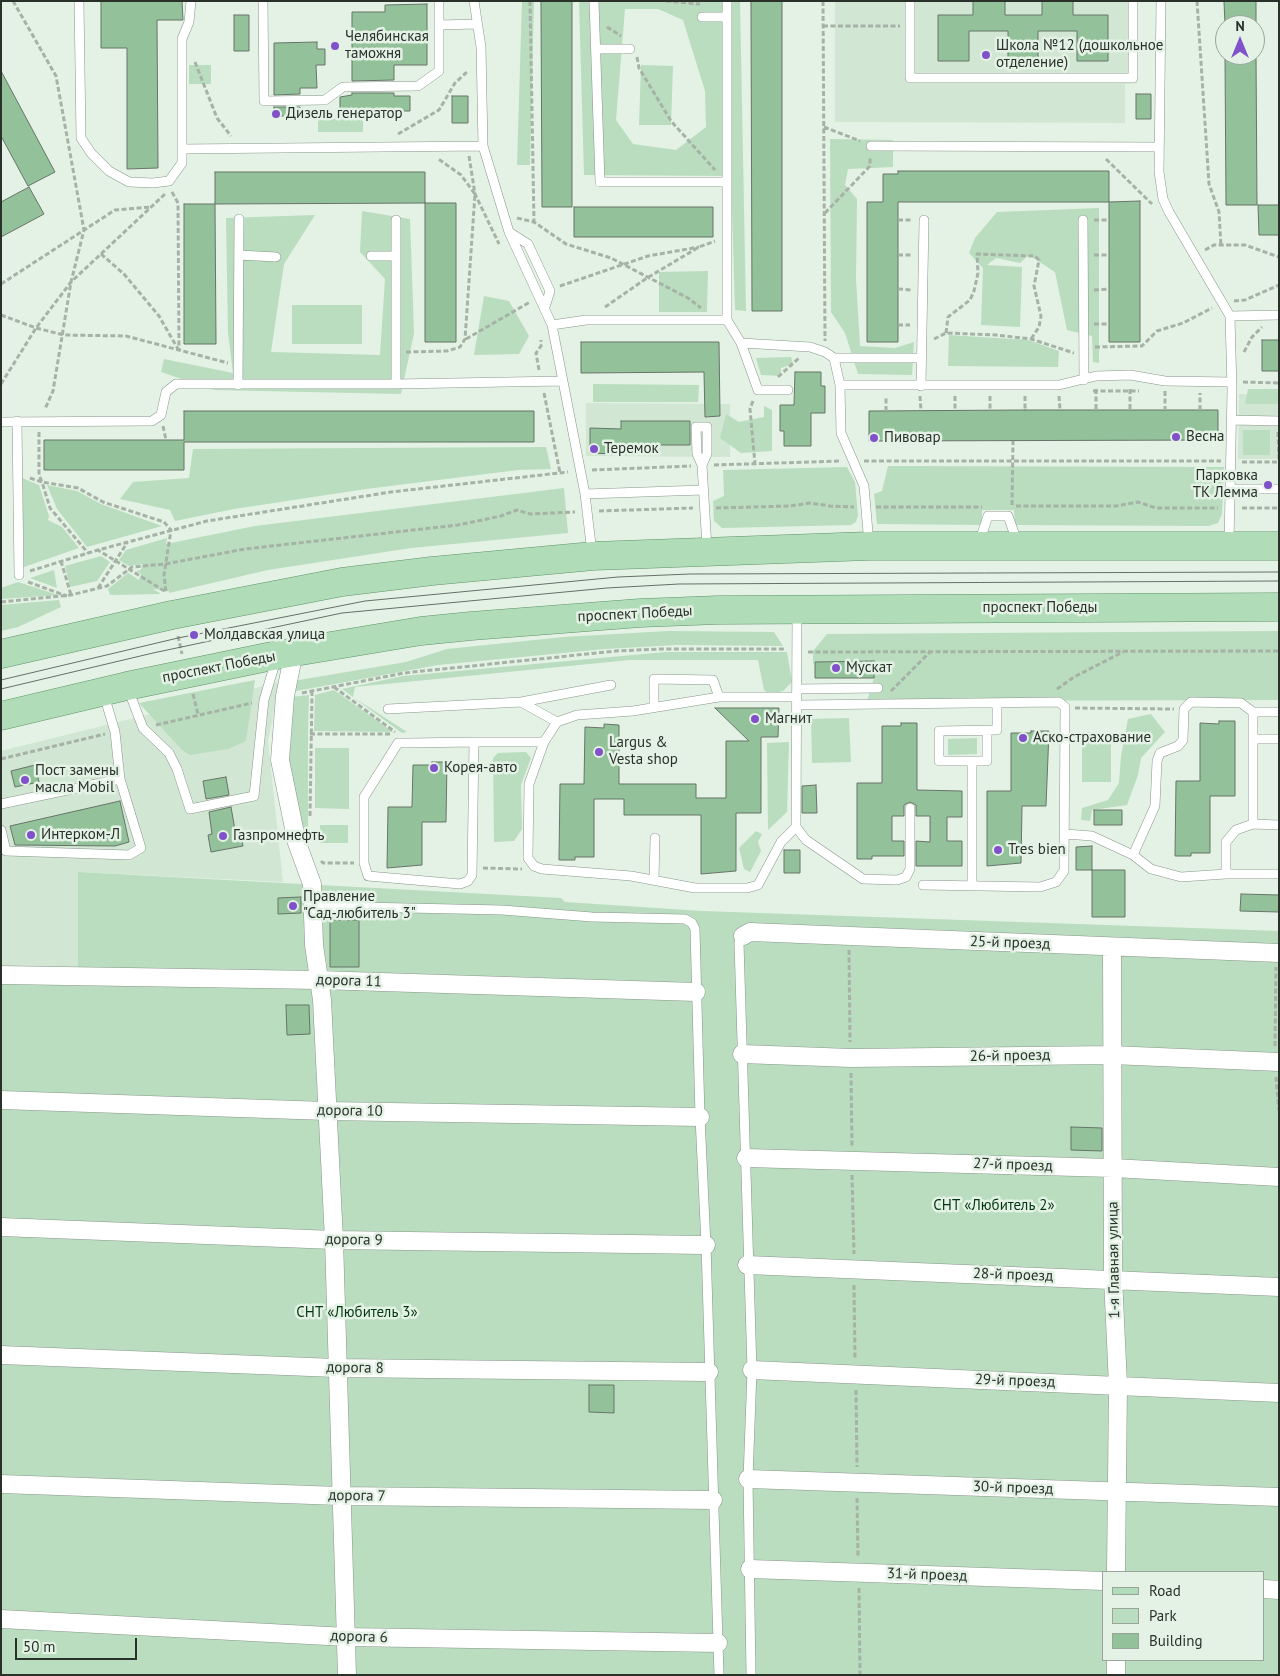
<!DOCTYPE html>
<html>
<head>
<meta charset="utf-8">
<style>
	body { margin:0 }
	#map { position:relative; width:1280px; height:1676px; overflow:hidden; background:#e3f2e4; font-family:"PT Sans",sans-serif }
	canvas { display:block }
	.frame { position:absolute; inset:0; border:2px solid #2a302a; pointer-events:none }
	.legend { position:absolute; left:1102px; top:1571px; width:162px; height:90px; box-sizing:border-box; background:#e3f2e4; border:1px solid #99a49a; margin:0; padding:6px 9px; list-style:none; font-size:15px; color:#2a302a }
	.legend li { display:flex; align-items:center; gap:10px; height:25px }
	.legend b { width:25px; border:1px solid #99a49a }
	.north { position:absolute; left:1215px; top:15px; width:50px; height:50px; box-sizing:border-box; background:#e3f2e4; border:1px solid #99a49a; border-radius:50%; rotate:0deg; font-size:14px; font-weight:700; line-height:20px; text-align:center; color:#2a302a }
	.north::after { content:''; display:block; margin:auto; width:18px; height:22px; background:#8151c9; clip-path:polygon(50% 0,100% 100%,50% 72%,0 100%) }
	.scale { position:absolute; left:15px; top:1638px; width:122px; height:22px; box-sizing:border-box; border:2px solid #2a302a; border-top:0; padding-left:6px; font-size:15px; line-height:18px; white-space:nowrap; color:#2a302a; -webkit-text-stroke:4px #e3f2e4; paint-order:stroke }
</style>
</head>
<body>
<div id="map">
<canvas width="1280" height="1676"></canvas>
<div class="frame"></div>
<ul class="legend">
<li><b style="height:6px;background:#b0ddb8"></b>Road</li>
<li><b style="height:14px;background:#b9ddbe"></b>Park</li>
<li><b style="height:14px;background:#93c29a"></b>Building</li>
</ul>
<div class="north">N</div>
<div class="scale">50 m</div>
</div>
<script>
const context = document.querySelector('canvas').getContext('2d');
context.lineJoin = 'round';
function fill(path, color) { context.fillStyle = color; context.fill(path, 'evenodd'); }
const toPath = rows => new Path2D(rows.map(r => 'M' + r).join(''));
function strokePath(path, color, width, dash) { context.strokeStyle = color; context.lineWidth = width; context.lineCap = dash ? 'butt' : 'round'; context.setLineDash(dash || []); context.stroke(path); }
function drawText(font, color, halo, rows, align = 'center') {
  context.font = font + ' "PT Sans",sans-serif'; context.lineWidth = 5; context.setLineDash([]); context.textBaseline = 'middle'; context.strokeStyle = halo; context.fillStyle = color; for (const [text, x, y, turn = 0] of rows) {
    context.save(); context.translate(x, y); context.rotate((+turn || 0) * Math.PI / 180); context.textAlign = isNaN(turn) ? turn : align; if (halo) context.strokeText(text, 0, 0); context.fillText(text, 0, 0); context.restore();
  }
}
fill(toPath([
	[835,1,1137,1,1137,83,1125,84,1125,123,835,122],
	[1239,394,1279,394,1279,459,1238,459],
	[586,403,730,404,730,457,586,456],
	[280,682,268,741,283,882,78,872,78,971,1,969,1,751]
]), '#d1e7d4');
fill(toPath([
	[522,1,534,1,530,165,517,165],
	[579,1,740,1,746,311,735,310,731,176,584,175],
	[625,9,658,9,683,20,705,91,706,127,676,150,633,144,616,120],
	[189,65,211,65,211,84,189,84],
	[641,65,673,66,671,125,639,125],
	[318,119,363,119,363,132,318,132],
	[830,139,893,140,893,167,848,169,845,185,857,199,856,279,860,346,895,348,914,342,912,375,858,374,845,333,831,312],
	[1099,208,1099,363,1093,362,1092,336,1067,330,1055,272,1029,255,1020,263,996,258,987,265,1022,267,1020,327,981,325,983,268,969,253,975,238,997,212],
	[362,211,410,219,414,333,401,394,214,390,161,372,164,359,233,373,228,333,226,218,315,215,284,264,271,352,380,355,385,279,360,252],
	[708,271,707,312,659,312,659,272],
	[484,296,509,301,529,336,519,354,474,355],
	[292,305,362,305,362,344,292,344],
	[949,335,1028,340,1059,351,1058,367,948,366],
	[791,357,793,364,781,368,781,376,761,375,756,358],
	[593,384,699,385,698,402,593,402],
	[1248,389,1279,389,1279,404,1245,404],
	[764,406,772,410,772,451,741,453,720,438,726,414,739,422,764,417],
	[1243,430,1270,430,1270,455,1243,455],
	[546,447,551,469,518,470,366,489,234,509,175,521,170,510,120,499,133,482,189,478,193,449],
	[888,466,1224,467,1222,514,1218,523,1208,526,1015,525,1014,510,982,510,982,525,877,524,874,494,882,491],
	[847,467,855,482,858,515,856,522,851,525,722,528,714,521,713,501,724,496,723,470],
	[22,478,39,485,49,516,48,520,62,527,79,548,24,567],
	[47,485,77,491,101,504,162,526,87,547,57,509],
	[564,488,568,533,411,548,268,570,169,593,169,591,153,589,161,594,110,595,108,589,128,573,139,580,141,574,136,571,141,570,142,564,129,566,119,560,126,550,167,538,166,544,255,526],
	[101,556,110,562,97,581,70,587,65,566],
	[54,570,57,588,30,578],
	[18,582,58,595,1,599,1,588],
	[59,600,61,607,18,627,1,631,1,605],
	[668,631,774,632,783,646,676,645,605,649,438,665,291,692,293,681,406,662,447,649,564,637],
	[1279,631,1279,700,867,701,874,678,873,661,815,662,813,664,813,651,827,634],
	[666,652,787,652,792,682,783,691,770,694,764,690,758,660,630,660,355,687,353,697,407,732,402,733,342,689,403,676],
	[255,680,246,741,228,749,190,755,182,750,139,703],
	[334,690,393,732,314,731,315,695],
	[309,695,308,732,308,851,304,845,287,756,291,697],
	[1151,714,1165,732,1141,758,1138,775,1127,805,1092,810,1090,821,1081,820,1082,808,1108,800,1119,783,1121,756,1128,719],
	[849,718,851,762,812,763,811,719],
	[1082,732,1111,732,1111,782,1082,782],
	[977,738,977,754,948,755,948,739],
	[789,742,787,812,768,830,767,743],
	[315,748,349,748,349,809,315,808],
	[526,752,531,758,521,785,522,829,514,841,494,842,493,758,498,753],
	[320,825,348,825,348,843,320,843],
	[756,831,762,834,758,842,761,851,750,872,744,869,739,848],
	[78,872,561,898,565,902,702,911,1279,931,1279,1675,1,1675,1,969,78,971],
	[1104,1572,1264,1572,1264,1660,1104,1660]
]), '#b9ddbe');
const building = toPath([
	[101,1,182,1,183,20,157,20,158,168,127,169,127,48,101,48,101,1],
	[541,1,572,1,572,207,542,207,541,1],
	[751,1,782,1,782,311,752,311,751,1],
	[973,1,1005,1,1005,15,1042,15,1042,1,1073,1,1073,15,1108,15,1108,61,1077,61,1077,31,1038,31,1038,61,1008,61,1008,31,969,31,969,61,938,61,938,15,973,15,973,1],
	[1224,1,1256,1,1256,25,1225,25,1224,1],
	[427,4,427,65,394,65,394,80,352,81,352,12,385,12,385,5,427,4],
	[234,15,249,15,249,51,234,51,234,15],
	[317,42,317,49,325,49,325,65,316,65,317,88,300,88,300,94,274,95,274,43,317,42],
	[1225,55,1256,55,1257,205,1226,205,1225,55],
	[1,71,55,172,28,186,1,136,1,71],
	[352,93,394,93,394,96,410,96,410,111,340,111,340,97,352,95,352,93],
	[1136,94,1151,94,1151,119,1136,119,1136,94],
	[452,96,468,96,468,123,452,123,452,96],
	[274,107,300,107,301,116,274,116,274,107],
	[898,171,1109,171,1109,202,898,202,898,342,867,342,867,202,883,202,883,174,898,174,898,171],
	[215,172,425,172,425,203,215,204,215,172],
	[29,187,44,214,1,237,1,202,29,187],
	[1140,201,1140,342,1109,342,1109,202,1140,201],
	[425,203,456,203,456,342,425,342,425,203],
	[184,204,215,204,216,344,184,344,184,204],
	[1258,205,1279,205,1279,235,1259,235,1258,205],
	[574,207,713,207,713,237,574,237,574,207],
	[1262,340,1279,340,1279,371,1262,371,1262,340],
	[581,342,719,342,720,416,705,417,704,372,581,373,581,342],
	[795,372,821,372,821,386,825,386,825,413,811,413,811,446,784,446,784,431,780,431,780,405,794,405,795,372],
	[1025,410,1218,410,1218,440,869,441,869,411,1025,410],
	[184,411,534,411,534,442,184,442,184,470,44,470,44,440,184,440,184,411],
	[621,421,690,421,690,445,614,445,614,454,590,453,590,428,621,429,621,421],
	[874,661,874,678,815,678,815,662,874,661],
	[715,708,779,708,778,737,761,737,761,813,736,813,736,871,701,874,701,815,624,815,624,799,594,799,594,857,575,857,575,860,559,860,560,784,584,784,585,727,604,728,604,724,619,725,619,784,696,784,696,798,726,798,726,741,749,741,715,708],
	[1219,721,1235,721,1235,796,1210,796,1210,853,1191,853,1191,856,1175,856,1176,781,1200,781,1200,723,1219,724,1219,721],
	[901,723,917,723,917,790,962,791,962,817,947,817,947,841,962,841,962,866,916,866,916,841,930,842,930,816,916,816,916,805,910,802,904,805,904,816,892,816,892,841,904,841,904,856,872,856,872,859,857,859,857,783,882,783,882,726,901,726,901,723],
	[1031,731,1049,731,1046,806,1022,806,1021,863,987,866,987,791,1011,791,1011,733,1031,733,1031,731],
	[432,762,447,762,446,822,422,822,422,865,387,868,388,807,412,807,413,765,432,765,432,762],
	[35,765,39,782,15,787,11,771,35,765],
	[226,777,229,795,206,799,203,781,226,777],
	[816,785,817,813,802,813,802,786,816,785],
	[120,801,129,842,115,846,15,845,10,826,120,801],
	[231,807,235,830,240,829,243,846,211,852,208,835,212,834,209,812,231,807],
	[1094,810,1122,810,1122,825,1094,825,1094,810],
	[1092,846,1092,870,1076,870,1076,847,1092,846],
	[784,850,800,850,800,873,784,873,784,850],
	[1092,870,1125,870,1125,917,1092,917,1092,870],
	[1241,894,1279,895,1279,912,1240,911,1241,894],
	[301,897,301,913,278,914,278,898,301,897],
	[330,920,359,920,359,967,330,967,330,920],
	[286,1005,309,1005,310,1034,287,1035,286,1005],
	[1071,1127,1102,1128,1102,1151,1071,1150,1071,1127],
	[589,1385,614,1385,614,1413,589,1412,589,1385]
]);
fill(building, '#93c29a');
strokePath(building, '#677469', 1);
const lane = toPath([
	[79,1,81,138,91,153,109,171,129,182,153,183,169,181,182,163,182,149],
	[191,1,189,22,182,39,182,149,483,146],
	[263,1,264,101,325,100,343,87,418,86,439,71,439,25],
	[439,1,439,25,476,24],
	[474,1,481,47,483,146,509,232,552,325,585,494,592,553],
	[594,1,600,182,726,182],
	[910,1,910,78,1133,78,1133,1],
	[1161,1,1159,172,1163,199,1169,212,1230,316,1232,390,1229,544],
	[702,17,727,17],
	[596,49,630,49],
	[871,146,1159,147],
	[1083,220,1084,380],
	[509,232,528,244,550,291,545,307],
	[239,255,276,257],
	[371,256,396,256],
	[1230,316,1279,315],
	[727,320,727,1],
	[552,325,586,320,727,320,741,343,810,347,825,352,834,358,840,385,841,433,864,486,869,544],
	[741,343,758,390,788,390],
	[834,358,922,358],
	[396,384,396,220],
	[238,385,239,219],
	[840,385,1059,385,1096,376,1130,375,1165,381,1232,382],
	[921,386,924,220],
	[1232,420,1279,421],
	[17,421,19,575],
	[1,422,152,421,161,415,166,392,176,384,396,384,563,381],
	[702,465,707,454,707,427,696,427,697,454,702,465,707,548],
	[1230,489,1279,489],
	[585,494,703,490],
	[979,543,988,516,1008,516,1018,544],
	[128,689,143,728,169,753,177,769,190,809,254,796,264,700,276,660],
	[797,689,878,688],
	[521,702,557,722],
	[797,705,1059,702,1065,707,1064,871,1056,882,1040,887,923,885],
	[654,707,654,679,713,680,719,697],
	[388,709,521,702,611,685],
	[1253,712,1253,824],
	[1253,739,1279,739],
	[474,742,472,875,468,881,460,884,368,876,364,863,364,797,398,743,410,743,474,742,544,742,557,722,577,715,633,711,719,697,797,697],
	[544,742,529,784,528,858,534,866,542,869,631,876,695,888,747,888,758,885,781,842,796,827,797,612],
	[972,761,987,761,987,730],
	[1,804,120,779,115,732,104,695],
	[796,827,806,840,863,879,897,880,906,877,910,869,910,808],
	[1,830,6,851,129,855,141,848,120,779],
	[1065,834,1092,836,1133,855,1151,869,1181,877,1226,874,1279,874],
	[1133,855,1155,806,1157,761,1160,753,1178,746,1183,740,1184,709,1191,702,1241,703,1253,712,1279,712],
	[1226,874,1226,842,1236,830,1253,824,1279,825],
	[654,880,655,838],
	[972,885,972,761,939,761,939,731,997,730,997,703],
	[313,906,502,910,592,917,685,919,692,923,695,929,700,1117,706,1245,719,1675],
	[743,936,739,943,752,1370,748,1479,751,1675]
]);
const street = toPath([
	[294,652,285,696,280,760,297,843,312,884,314,945,322,1000,334,1240,347,1675],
	[743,936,750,932,1279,953],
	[1112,948,1113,1278,1118,1385,1116,1572],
	[1,975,319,980,696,992],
	[742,1054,851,1058,1111,1055,1279,1062],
	[1,1100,327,1111,700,1117],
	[746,1158,1113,1168,1279,1177],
	[1,1227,334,1240,706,1245],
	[747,1265,1279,1287],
	[1,1355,336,1368,709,1372],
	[752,1370,1279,1393],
	[748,1479,1279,1497],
	[1,1484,340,1496,713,1500],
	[750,1569,1104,1581],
	[1264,1589,1279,1590],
	[1,1619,347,1637,718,1643],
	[1116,1675,1116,1660]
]);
const primary = toPath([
	[1,654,172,615,342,582,432,571,593,556,869,546,1279,546],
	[1,716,127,686,277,655,421,631,471,626,640,613,718,610,1279,607]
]);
strokePath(lane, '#88968a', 10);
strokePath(street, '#88968a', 19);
strokePath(primary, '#5f9268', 29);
strokePath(toPath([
	[13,1,56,76,84,230,71,282,53,391,45,409],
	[530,1,534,222],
	[666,1,700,4],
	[823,1,825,341],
	[1197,1,1209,184,1219,212,1221,246],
	[823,26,900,26],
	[607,27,621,36],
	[637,57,639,68,671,121,715,170],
	[195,62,217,118,231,136],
	[824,127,860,141],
	[398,134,439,110,455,83,468,71],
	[469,156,475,194,499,244],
	[1106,159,1152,204],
	[172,192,178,203,179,350],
	[825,213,870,166,870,158],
	[517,218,534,222,566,244,611,258,688,298,701,308],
	[898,220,912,220],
	[1094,220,1109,220],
	[1205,250,1214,245,1245,245,1279,257],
	[101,254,124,274,159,316,178,349],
	[898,255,912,255],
	[1094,255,1109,255],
	[1,284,115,210,151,207],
	[560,286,648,256,699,247],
	[898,289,912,290],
	[1094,290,1109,289],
	[1234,301,1245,300,1279,285],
	[605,307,647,278,699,247,715,241],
	[1,315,36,328,64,335,126,336,228,363],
	[1094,324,1109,324],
	[898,325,910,325],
	[946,333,948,317,970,300,974,291,978,273,977,254,1035,256,1039,260,1034,286,1041,316,1039,327,1031,339],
	[466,339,530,302],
	[934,339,946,333,996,335,1031,339,1074,353],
	[1095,347,1142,346,1157,331,1183,323,1212,308],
	[406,352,447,351,460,347,465,339,475,194,461,175,437,158],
	[1244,352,1252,337,1262,327],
	[539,370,536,353,541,346,541,340],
	[778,377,799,358],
	[1243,382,1279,383],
	[1,384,36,328,71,282,165,194],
	[1096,389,1096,410],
	[1130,389,1130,410],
	[1093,391,1139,391],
	[1165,391,1165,410],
	[544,393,560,473],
	[920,396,921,411],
	[955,396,955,411],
	[990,396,990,411],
	[1025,396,1025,410],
	[1059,396,1060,410],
	[753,401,750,409,755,464],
	[1200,410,1200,393],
	[886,411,886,397],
	[163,426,166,440],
	[39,432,39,475,42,482,78,488,103,502,164,522,171,530,164,575,166,592,98,550],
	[1278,432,1279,462],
	[864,461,1221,461],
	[1242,462,1279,462],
	[714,465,841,461],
	[592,470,691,466],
	[30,478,42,482,50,508,88,553],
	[1012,505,1013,441],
	[1016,506,1116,506,1138,502,1156,508,1218,508],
	[876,507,982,507],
	[716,508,789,506,810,503,830,506,854,507],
	[1242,508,1279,508],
	[599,511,693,508],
	[61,561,71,595],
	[30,571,98,550,207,521,391,492,568,472],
	[28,582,67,596],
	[98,588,127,543],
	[1,602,71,595,107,586,132,567,165,564,245,549,458,525,501,516,517,510,530,514,575,512],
	[178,636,182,654],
	[808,652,1279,651],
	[334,687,395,732],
	[1057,689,1074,677,1123,652],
	[891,691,930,652],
	[302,693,404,673,616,651,661,649,785,649],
	[193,694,198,714],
	[1075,708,1174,709],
	[156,725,252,703],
	[310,734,390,734],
	[1,759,105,734],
	[310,816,312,692],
	[321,861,323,863,354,863],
	[483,868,522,869],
	[849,950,850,1042],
	[1275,1046,1276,967],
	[851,1073,852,1147],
	[1276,1077,1279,1111],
	[852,1175,854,1254],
	[854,1285,855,1359],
	[856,1390,857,1467],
	[857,1498,858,1557],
	[859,1588,860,1675]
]), '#a6b2a6', 3, [5, 2.5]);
strokePath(lane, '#fff', 9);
strokePath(street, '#fff', 18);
strokePath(primary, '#b0ddb8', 28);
strokePath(toPath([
	[1,680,178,638,365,601,618,577,690,574,1279,572],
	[1,689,153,653,342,613,607,588,679,584,1279,581]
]), '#666f67', 1);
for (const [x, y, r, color] of [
	[335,46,5,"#8151c9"],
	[986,55,5,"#8151c9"],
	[276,114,5,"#8151c9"],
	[1176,437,5,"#8151c9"],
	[874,438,5,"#8151c9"],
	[594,449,5,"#8151c9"],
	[1268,485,5,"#8151c9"],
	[194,635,5,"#8151c9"],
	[836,668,5,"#8151c9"],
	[755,719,5,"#8151c9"],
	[1023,738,5,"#8151c9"],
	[599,752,5,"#8151c9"],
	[434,768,5,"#8151c9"],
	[25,780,5,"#8151c9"],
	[31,835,5,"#8151c9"],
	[223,836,5,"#8151c9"],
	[998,850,5,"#8151c9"],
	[293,906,5,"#8151c9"]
]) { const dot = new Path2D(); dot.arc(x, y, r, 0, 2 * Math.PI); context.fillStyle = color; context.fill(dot); strokePath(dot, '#e3f2e4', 2); }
drawText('15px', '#2a302a', '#e3f2e4', [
	["Челябинская",345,37],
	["таможня",345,54],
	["Школа №12 (дошкольное",996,46],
	["отделение)",996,63],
	["Дизель генератор",286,114],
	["Весна",1186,437],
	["Пивовар",884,438],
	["Теремок",604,449],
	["Парковка",1258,476,"right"],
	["ТК Лемма",1258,493,"right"],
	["Молдавская улица",204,635],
	["Мускат",846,668],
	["Магнит",765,719],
	["Аско-страхование",1033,738],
	["Largus &",609,743],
	["Vesta shop",609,760],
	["Корея-авто",444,768],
	["Пост замены",35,771],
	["масла Mobil",35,788],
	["Интерком-Л",41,835],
	["Газпромнефть",233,836],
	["Tres bien",1008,850],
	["Правление",303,897],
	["\"Сад-любитель 3\"",303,914]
], 'left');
drawText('15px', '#2a302a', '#e3f2e4', [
	["проспект Победы",1040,608],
	["проспект Победы",635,614,-3],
	["проспект Победы",219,667,-11],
	["25-й проезд",1010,943,2],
	["дорога 11",349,981,2],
	["26-й проезд",1010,1056,-1],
	["дорога 10",350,1111,1],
	["27-й проезд",1013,1165,2],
	["дорога 9",354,1240,1],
	["1-я Главная улица",1114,1260,-91],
	["28-й проезд",1013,1275,2],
	["дорога 8",355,1368,1],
	["29-й проезд",1015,1381,2],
	["30-й проезд",1013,1488,2],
	["дорога 7",357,1496,1],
	["31-й проезд",927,1575,2],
	["дорога 6",359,1637,2]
]);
drawText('15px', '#003711', '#e3f2e4', [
	["СНТ «Любитель 2»",994,1206],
	["СНТ «Любитель 3»",357,1313]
]);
</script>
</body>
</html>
